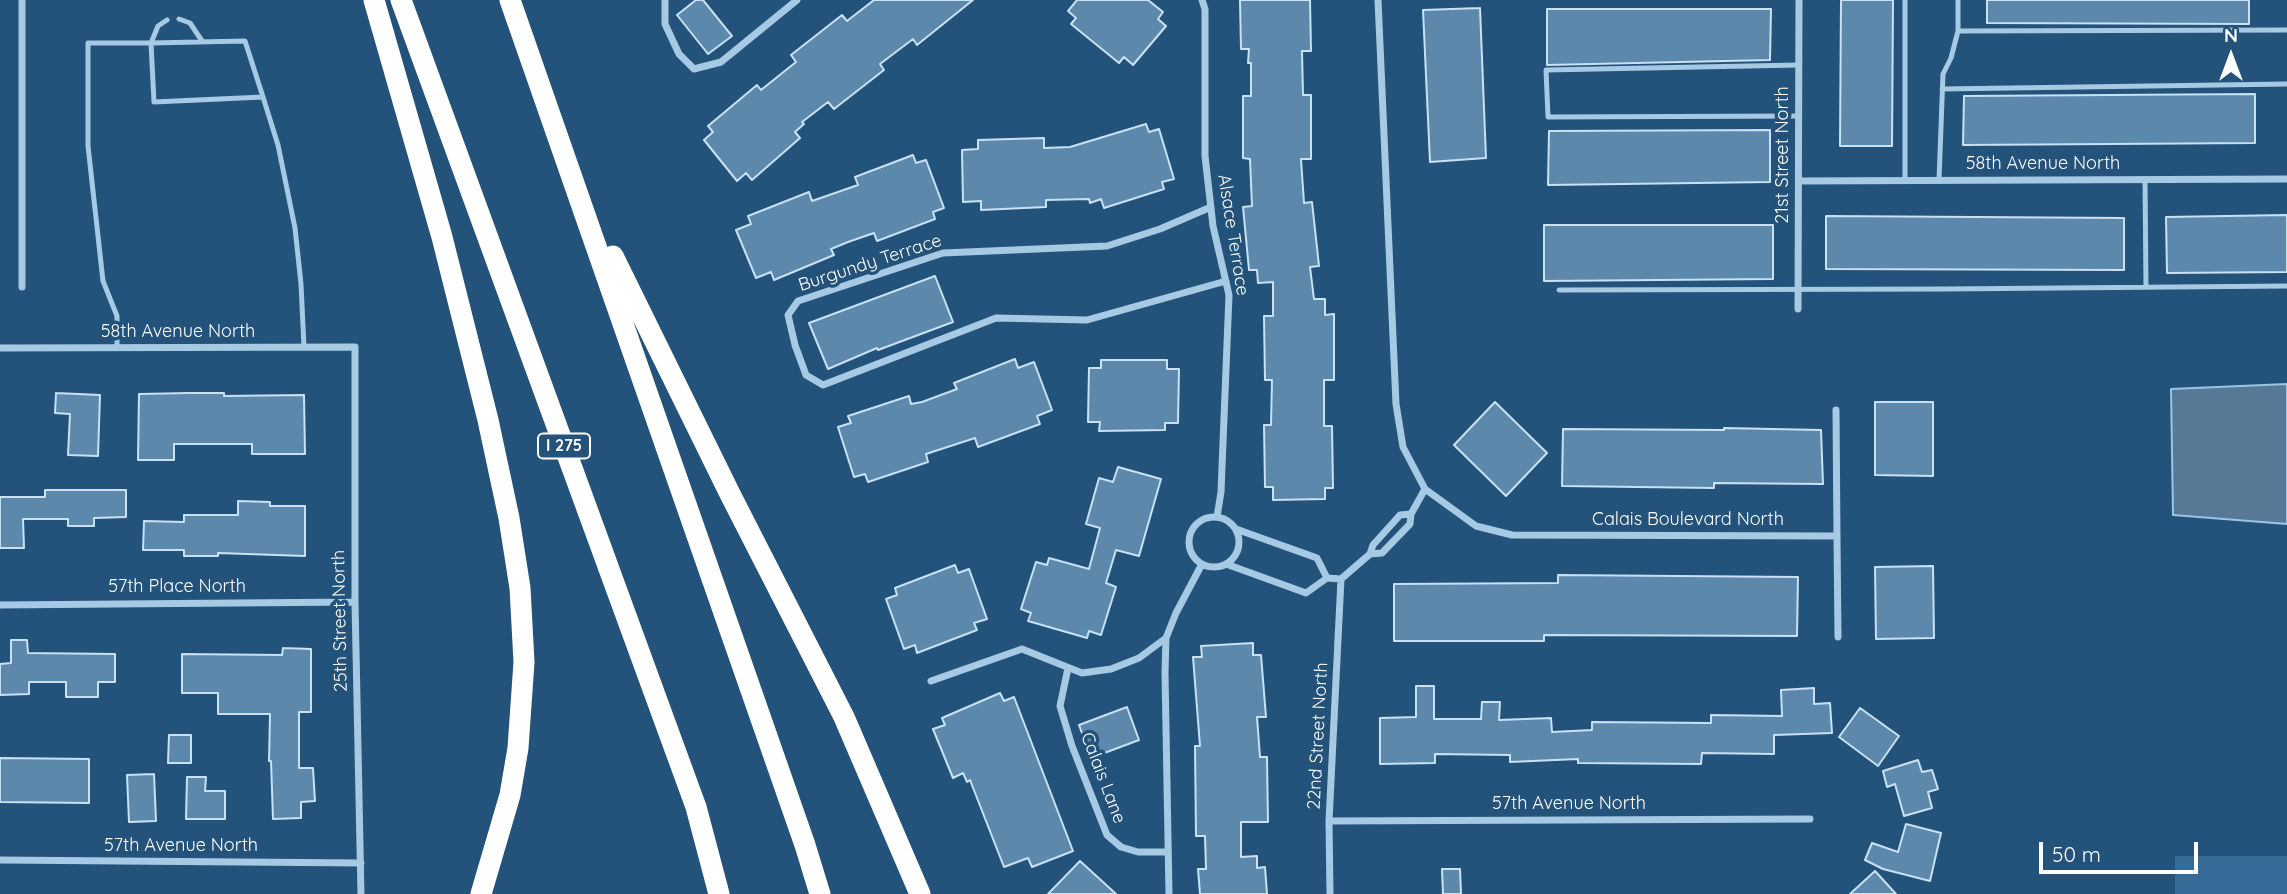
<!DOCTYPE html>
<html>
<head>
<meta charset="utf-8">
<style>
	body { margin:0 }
	#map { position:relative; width:2287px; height:894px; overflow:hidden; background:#23527a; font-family:Quicksand,sans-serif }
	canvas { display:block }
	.north { position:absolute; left:2196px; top:21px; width:70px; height:70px; -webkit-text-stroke:5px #23527a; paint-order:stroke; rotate:0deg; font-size:19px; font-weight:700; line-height:28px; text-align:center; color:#fff }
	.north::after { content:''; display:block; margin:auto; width:24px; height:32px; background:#fff; clip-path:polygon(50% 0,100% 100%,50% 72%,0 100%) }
	.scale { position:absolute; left:2039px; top:842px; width:159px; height:32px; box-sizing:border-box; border:4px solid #fff; border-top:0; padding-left:9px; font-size:21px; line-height:24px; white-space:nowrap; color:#fff; -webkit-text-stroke:5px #23527a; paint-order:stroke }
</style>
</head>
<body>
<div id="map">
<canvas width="2287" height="894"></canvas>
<div class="north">N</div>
<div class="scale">50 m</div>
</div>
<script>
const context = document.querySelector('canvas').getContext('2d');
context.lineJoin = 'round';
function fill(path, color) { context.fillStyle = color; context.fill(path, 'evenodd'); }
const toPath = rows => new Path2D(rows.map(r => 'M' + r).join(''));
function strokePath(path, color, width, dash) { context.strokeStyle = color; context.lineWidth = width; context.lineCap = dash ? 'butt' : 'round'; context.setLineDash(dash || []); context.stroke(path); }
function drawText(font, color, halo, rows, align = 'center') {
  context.font = font + ' Quicksand,sans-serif'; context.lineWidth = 7; context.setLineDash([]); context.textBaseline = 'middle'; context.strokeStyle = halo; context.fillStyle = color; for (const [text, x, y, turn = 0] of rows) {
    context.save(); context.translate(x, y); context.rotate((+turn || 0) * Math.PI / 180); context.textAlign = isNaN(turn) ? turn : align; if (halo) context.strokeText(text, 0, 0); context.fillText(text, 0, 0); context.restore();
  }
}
fill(toPath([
	[2175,856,2287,856,2287,894,2175,894]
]), '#376c98');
const water = toPath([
	[2287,384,2287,524,2173,515,2171,389,2287,384]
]);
fill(water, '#577996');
strokePath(water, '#9ac5e5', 2);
const building = toPath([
	[696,0,703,0,732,36,708,54,677,15,696,0],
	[874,0,973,0,917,45,913,39,880,64,884,70,834,109,828,102,802,122,804,124,795,132,800,138,752,180,746,173,737,181,704,140,713,132,708,126,757,85,761,90,796,62,791,55,842,15,847,21,874,0],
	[1077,0,1148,0,1163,12,1158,19,1166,26,1133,65,1124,57,1119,63,1071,24,1076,18,1068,11,1077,0],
	[1240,0,1310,0,1311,51,1302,51,1303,95,1311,95,1311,159,1301,159,1304,203,1312,202,1319,266,1310,267,1314,299,1325,299,1325,315,1334,314,1334,380,1324,380,1324,426,1332,426,1333,488,1325,488,1325,499,1273,500,1273,487,1265,487,1264,425,1271,425,1272,380,1265,380,1264,316,1273,316,1273,282,1258,283,1257,270,1249,270,1243,207,1252,206,1250,159,1243,158,1243,96,1251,96,1251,63,1248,63,1249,49,1241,49,1240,0],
	[1841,0,1893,0,1892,146,1840,146,1841,0],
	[1987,0,2249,0,2249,24,1987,23,1987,0],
	[1480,8,1486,158,1430,162,1423,10,1480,8],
	[1547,9,1771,9,1770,60,1547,65,1547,9],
	[2255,94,2255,143,1963,145,1964,96,2255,94],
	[1146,124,1149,132,1159,129,1174,179,1162,182,1164,189,1104,208,1101,199,1090,203,1089,199,1046,200,1046,207,981,210,981,201,963,202,962,150,978,149,978,140,1044,138,1044,148,1070,147,1146,124],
	[1770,130,1770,182,1548,185,1549,131,1770,130],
	[913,155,916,163,926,160,944,208,933,212,935,219,877,241,874,233,848,242,831,249,834,255,774,280,771,272,756,278,736,230,751,224,748,216,809,192,812,201,858,185,855,177,913,155],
	[2287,215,2287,272,2167,273,2166,217,2287,215],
	[1826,216,2124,218,2124,270,1826,269,1826,216],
	[1544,225,1773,225,1773,279,1544,281,1544,225],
	[935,276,953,322,878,350,877,348,828,369,809,323,935,276],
	[1015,359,1018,368,1034,362,1052,410,1037,416,1040,424,978,447,975,438,926,454,928,462,868,482,865,474,854,477,838,427,851,423,848,416,909,396,911,404,922,402,957,389,954,383,1015,359],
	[1101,360,1167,360,1167,369,1179,369,1178,423,1165,423,1165,430,1099,431,1100,422,1088,422,1089,368,1101,368,1101,360],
	[56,393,100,395,98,456,68,455,70,414,55,413,56,393],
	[189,393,224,393,224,396,304,395,305,454,252,454,252,444,174,444,174,460,138,460,139,394,189,393],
	[1495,402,1547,453,1506,496,1454,445,1495,402],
	[1875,402,1933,402,1933,476,1875,475,1875,402],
	[1724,428,1821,430,1823,484,1714,483,1714,488,1562,486,1563,429,1724,430,1724,428],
	[1118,467,1161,479,1139,556,1116,550,1106,583,1116,587,1101,635,1089,631,1087,638,1028,621,1031,613,1021,609,1036,562,1047,565,1049,558,1089,569,1100,528,1086,524,1099,478,1113,482,1118,467],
	[45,490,126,490,126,517,94,518,94,526,68,526,68,519,23,519,24,548,0,548,0,497,45,497,45,490],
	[238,501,270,502,270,506,305,506,305,556,218,553,218,556,184,556,184,550,143,550,144,521,184,522,184,515,238,515,238,501],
	[955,565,958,573,969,569,987,619,974,623,977,630,917,653,915,645,904,649,886,599,897,595,895,588,955,565],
	[1933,566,1934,638,1876,639,1875,567,1933,566],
	[1558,575,1798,577,1797,636,1544,635,1544,641,1394,641,1394,584,1558,583,1558,575],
	[11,640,27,640,28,653,115,654,115,682,98,682,98,697,66,697,66,682,29,682,29,694,0,695,0,664,11,663,11,640],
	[1253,643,1253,655,1261,655,1266,717,1257,717,1260,757,1267,757,1268,822,1241,822,1241,857,1257,856,1257,868,1265,867,1267,894,1200,894,1198,869,1206,869,1205,836,1196,836,1195,746,1200,746,1193,657,1202,657,1201,646,1253,643],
	[283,648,311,649,311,712,299,712,299,768,313,768,315,801,301,802,301,818,273,819,271,761,269,761,270,714,218,714,218,693,182,693,182,654,282,655,283,648],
	[1416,686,1434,686,1434,719,1481,719,1482,702,1500,702,1499,720,1551,718,1552,732,1592,730,1592,722,1711,723,1711,715,1782,716,1781,690,1814,688,1814,704,1830,703,1832,733,1774,735,1774,754,1702,753,1701,764,1578,763,1578,759,1510,762,1510,755,1435,754,1435,763,1380,764,1380,718,1416,717,1416,686],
	[1000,693,1004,701,1014,697,1073,851,1032,867,1028,858,1004,867,970,780,967,782,963,773,953,778,933,729,945,725,942,718,1000,693],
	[1127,707,1139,740,1091,758,1079,725,1127,707],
	[1860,708,1899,736,1878,766,1839,737,1860,708],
	[169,735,191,735,191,763,168,763,169,735],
	[0,758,89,759,89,803,0,802,0,758],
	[1918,760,1922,772,1932,770,1938,789,1928,792,1932,808,1904,816,1895,784,1887,787,1883,771,1918,760],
	[154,774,156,821,129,822,127,775,154,774],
	[187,777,206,777,205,791,225,791,225,819,186,819,187,777],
	[1906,824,1941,833,1930,881,1883,869,1865,860,1872,843,1898,852,1906,824],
	[1080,861,1116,894,1048,894,1080,861],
	[1442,869,1460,869,1461,894,1443,894,1442,869],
	[1875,871,1896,894,1850,894,1875,871]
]);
fill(building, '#5c88ac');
strokePath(building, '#c9e1f4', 2);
strokePath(toPath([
	[1905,0,1905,181],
	[179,19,190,23,202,41],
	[1958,31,2287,30],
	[1799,65,1546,70,1548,117,1799,116],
	[1942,89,2287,84],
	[263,97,154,102,151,43,245,41,263,97,278,145,295,228,301,284,304,347],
	[2145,179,2146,287],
	[1939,180,1943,74,1951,58,1958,31,1958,0],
	[1559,290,1945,289,2287,286],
	[117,348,117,316,103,281,88,146,88,43,151,43,158,26,167,20]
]), '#a6c9e4', 5);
strokePath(toPath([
	[22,0,22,287],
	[665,0,665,24,679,54,694,69,721,62,797,0],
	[1202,0,1205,9,1205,156,1213,226,1229,295,1221,492,1217,517],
	[1378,0,1396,404,1403,447,1425,489,1476,526,1512,535,1837,536,1836,410],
	[1799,181,2287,179],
	[1211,207,1160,229,1107,246,943,253,798,301,788,315,795,345,806,375,823,385,996,318,1087,320,1226,281],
	[1798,309,1799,0],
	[0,348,355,347,355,602,361,894],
	'1189 542a25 25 0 1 1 50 0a25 25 0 1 1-50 0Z',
	[1236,529,1317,558,1327,578],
	[1837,536,1838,637],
	[1370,554,1382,553,1410,524,1411,514,1425,489],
	[1226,564,1306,593,1327,578,1341,579,1370,554,1373,545,1400,515,1411,514],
	[0,605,355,602],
	[1068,668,1060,706,1072,746,1107,835,1121,847,1138,852,1168,852],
	[931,681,1022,649,1082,673,1111,669,1139,658,1166,638],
	[1329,821,1810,819],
	[0,860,361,863],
	[1169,894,1165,673,1166,638,1176,613,1202,564],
	[1330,894,1329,821,1341,579]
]), '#a6c9e4', 7);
strokePath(toPath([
	[374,0,442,237,488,420,509,518,520,588,524,662,518,748,510,795,481,894],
	[401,0,696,807,719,894],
	[510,0,805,845,820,894],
	[613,256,730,494,844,717,920,894]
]), '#fff', 21);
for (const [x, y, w] of [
	[564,446,52]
]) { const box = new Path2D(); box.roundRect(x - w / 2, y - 12.5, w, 25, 5); context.fillStyle = '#23527a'; context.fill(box); strokePath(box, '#fff', 2); }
drawText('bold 16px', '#fff', null, [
	["I 275",564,446]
]);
drawText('18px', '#fff', '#23527a', [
	["21st Street North",1783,155,-90],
	["58th Avenue North",2043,164],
	["Alsace Terrace",1233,235,81],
	["Burgundy Terrace",870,263,-18],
	["58th Avenue North",178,332],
	["Calais Boulevard North",1688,520],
	["57th Place North",177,587],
	["25th Street North",340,621,-91],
	["22nd Street North",1318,736,-87],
	["Calais Lane",1103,778,69],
	["57th Avenue North",1569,804],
	["57th Avenue North",181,846]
]);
</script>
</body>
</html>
